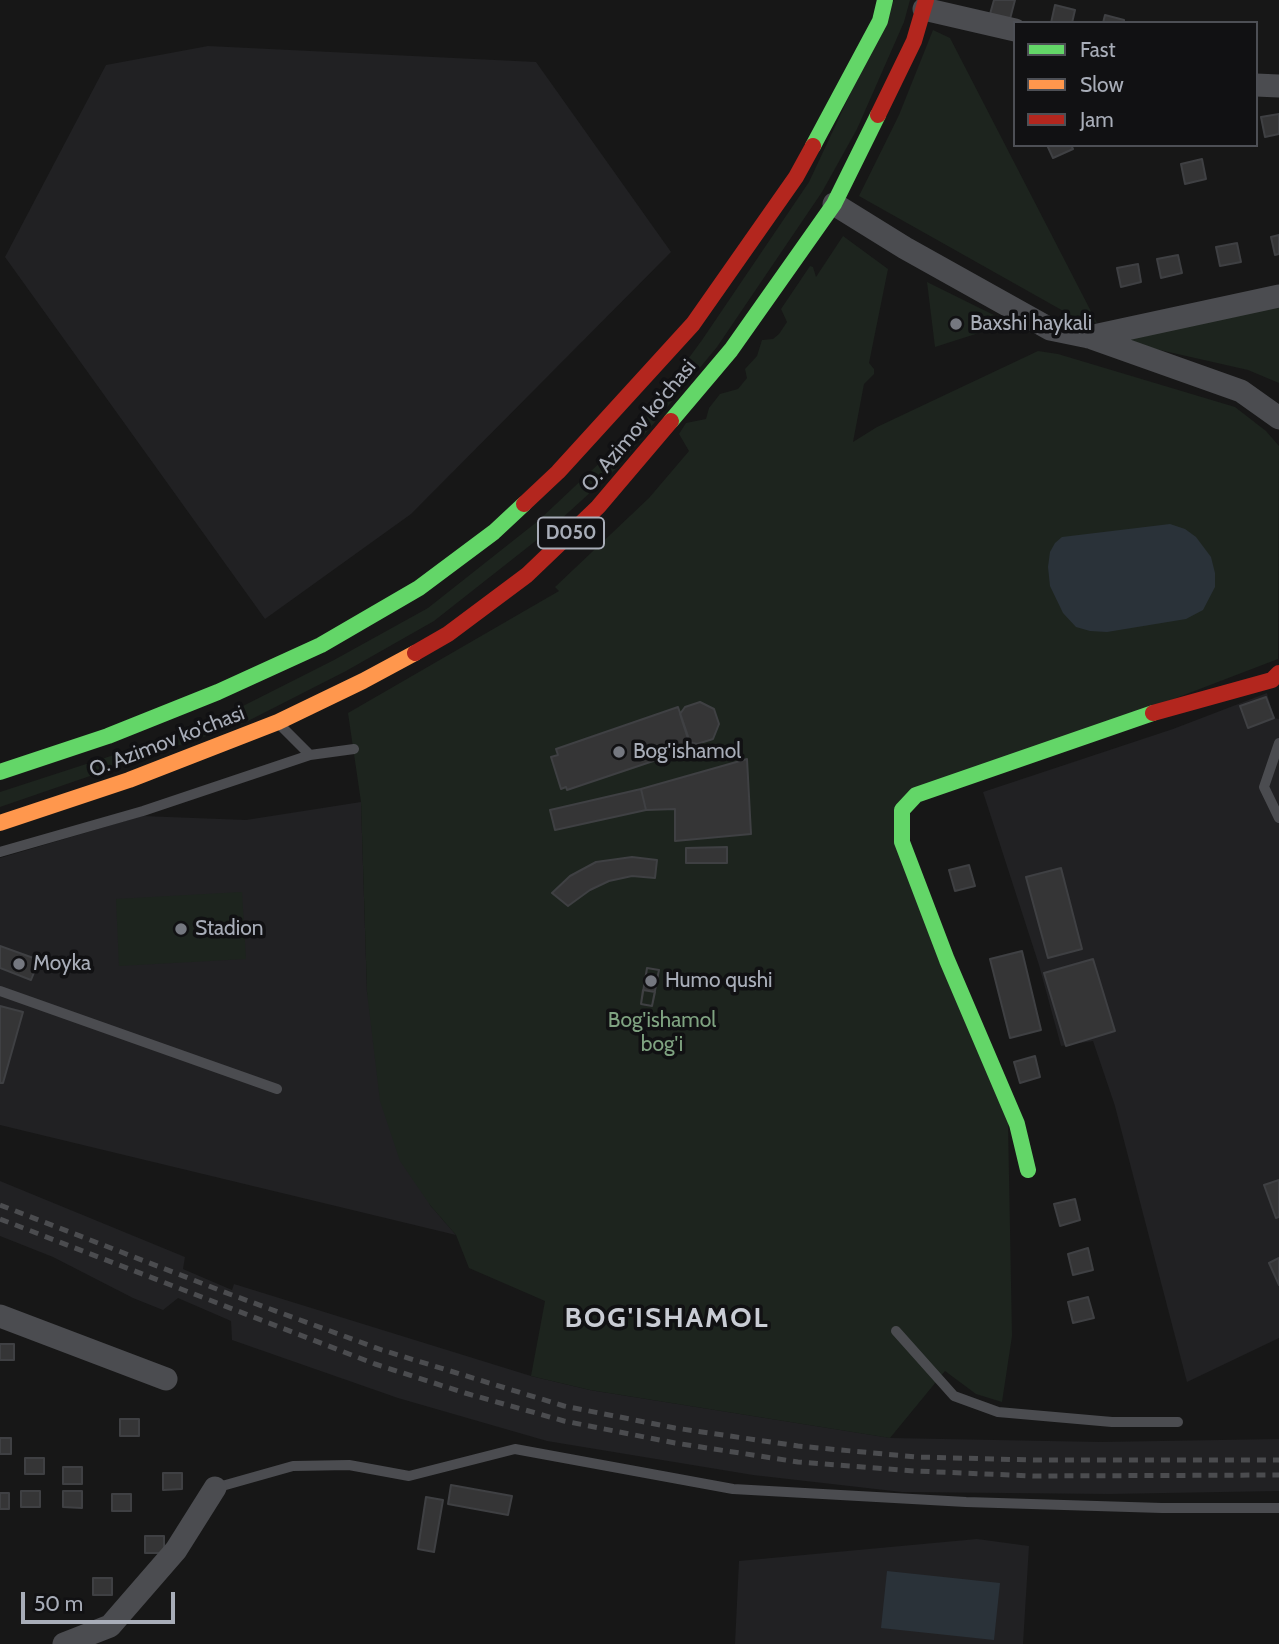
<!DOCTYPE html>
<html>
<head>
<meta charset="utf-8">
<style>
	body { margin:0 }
	#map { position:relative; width:1279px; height:1644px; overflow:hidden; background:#171717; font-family:Cabin,sans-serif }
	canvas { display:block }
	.legend { position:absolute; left:1013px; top:21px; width:245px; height:126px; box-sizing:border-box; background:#111113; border:2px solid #4d4f55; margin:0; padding:9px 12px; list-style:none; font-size:21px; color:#a8adb8 }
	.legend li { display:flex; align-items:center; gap:14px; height:35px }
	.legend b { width:35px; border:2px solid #4d4f55 }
	.scale { position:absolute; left:21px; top:1592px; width:154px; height:32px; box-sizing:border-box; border:4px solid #a8adb8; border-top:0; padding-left:9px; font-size:21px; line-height:24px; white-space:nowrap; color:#a8adb8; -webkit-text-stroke:5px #111113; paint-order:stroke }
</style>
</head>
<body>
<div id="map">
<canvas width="1279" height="1644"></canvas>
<ul class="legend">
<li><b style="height:9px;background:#63d668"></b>Fast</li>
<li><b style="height:9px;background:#ff974d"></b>Slow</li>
<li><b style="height:9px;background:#b3261e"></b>Jam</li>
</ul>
<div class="scale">50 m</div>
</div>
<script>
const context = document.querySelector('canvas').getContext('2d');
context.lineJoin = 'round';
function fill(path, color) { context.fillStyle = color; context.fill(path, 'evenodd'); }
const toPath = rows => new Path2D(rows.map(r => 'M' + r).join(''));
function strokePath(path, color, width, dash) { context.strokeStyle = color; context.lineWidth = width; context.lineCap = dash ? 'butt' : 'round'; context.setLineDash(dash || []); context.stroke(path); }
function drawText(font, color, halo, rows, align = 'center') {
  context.font = font + ' Cabin,sans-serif'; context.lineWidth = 7; context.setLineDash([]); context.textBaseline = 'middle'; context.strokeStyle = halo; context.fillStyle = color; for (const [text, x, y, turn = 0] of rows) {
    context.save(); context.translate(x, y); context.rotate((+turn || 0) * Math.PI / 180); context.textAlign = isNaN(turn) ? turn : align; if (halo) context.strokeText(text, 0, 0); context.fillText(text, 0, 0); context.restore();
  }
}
fill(toPath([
	[208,46,536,62,671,252,411,514,265,619,5,257,106,65],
	[1267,693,1274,718,1279,719,1279,1338,1187,1382,1115,1106,1093,1041,1061,1046,1039,965,983,792,1173,729],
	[361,802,367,992,430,1205,456,1235,0,1125,0,858,142,816,246,820],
	[0,1181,185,1257,183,1269,232,1290,234,1284,531,1376,590,1390,891,1438,1101,1442,1279,1439,1279,1491,1109,1494,902,1492,753,1475,547,1441,398,1398,232,1340,231,1321,178,1298,163,1310,133,1298,53,1257,0,1236],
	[977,1539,1029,1546,1023,1644,735,1644,739,1561]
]), '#212123');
fill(toPath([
	[894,0,910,0,904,22,857,129,822,192,717,347,616,469,547,532,434,621,346,671,244,723,0,807,0,792,117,754,237,709,334,660,428,608,538,521,607,456,661,396,702,340,809,182],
	[933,30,950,38,1097,323,1074,317,859,196,899,115],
	[843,236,888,269,869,363,874,369,874,374,864,384,853,442,877,427,1038,351,1058,354,1235,407,1266,431,1279,446,1278,659,894,806,1008,1122,1012,1336,1002,1402,976,1394,945,1371,890,1438,590,1390,531,1376,545,1301,469,1268,456,1235,430,1205,400,1161,380,1101,367,992,361,802,348,713,559,591,555,587,649,498,689,451,679,434,686,423,706,419,709,408,720,394,738,389,747,378,745,369,757,356,762,340,773,339,779,334,787,322,781,309,810,266,813,267,816,277],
	[927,282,1010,323,935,347],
	[1279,307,1279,383,1248,370,1129,343,1128,335],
	[242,892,246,959,119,966,116,899]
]), '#1d241e');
fill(toPath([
	[1170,524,1185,529,1196,537,1211,557,1215,573,1215,587,1203,610,1186,619,1107,632,1090,631,1076,627,1063,613,1050,586,1048,567,1050,552,1055,543,1062,537],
	[887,1571,1000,1583,994,1640,881,1628]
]), '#2a3239');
const building = toPath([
	[994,0,1015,0,1010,19,990,14,994,0],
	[1055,5,1075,10,1072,23,1051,23,1055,5],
	[1105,15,1124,20,1124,23,1103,23,1105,15],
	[1279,114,1279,134,1265,137,1261,117,1279,114],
	[1047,145,1071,145,1073,149,1053,158,1047,145],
	[1202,159,1206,179,1185,184,1181,164,1202,159],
	[1279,235,1279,254,1275,255,1271,237,1279,235],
	[1237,243,1241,262,1220,266,1216,247,1237,243],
	[1178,255,1182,273,1161,278,1157,259,1178,255],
	[1138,264,1141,282,1121,287,1117,268,1138,264],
	[1266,697,1274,718,1248,728,1240,706,1266,697],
	[700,702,714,709,719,724,713,739,697,744,689,742,680,714,685,707,700,702],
	[678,707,692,748,567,790,566,787,561,789,551,757,558,755,556,749,678,707],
	[747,759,751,834,675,841,675,809,646,810,641,789,747,759],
	[641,789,646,810,555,830,550,810,641,789],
	[727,847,727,863,686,863,686,848,727,847],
	[632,857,657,860,655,878,632,876,609,881,590,890,568,906,552,893,570,876,596,862,632,857],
	[969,865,975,886,955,891,949,870,969,865],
	[1061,868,1082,949,1048,958,1026,877,1061,868],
	[0,946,39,960,31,980,0,968,0,946],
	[1022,951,1041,1030,1010,1038,990,959,1022,951],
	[1093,959,1115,1031,1066,1046,1044,973,1093,959],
	[647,968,659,970,656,984,645,982,647,968],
	[647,968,659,970,652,1006,641,1004,647,968],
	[643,990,655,992,652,1006,641,1004,643,990],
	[0,1006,23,1012,3,1083,0,1083,0,1006],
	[1035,1056,1040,1077,1020,1083,1014,1062,1035,1056],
	[1279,1180,1279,1217,1276,1218,1264,1185,1279,1180],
	[1075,1199,1080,1220,1060,1226,1054,1204,1075,1199],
	[1088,1248,1093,1270,1073,1275,1068,1254,1088,1248],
	[1279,1258,1279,1285,1269,1263,1279,1258],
	[1088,1297,1094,1318,1073,1323,1068,1302,1088,1297],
	[0,1344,14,1344,14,1360,0,1360,0,1344],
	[120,1419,139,1419,139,1436,120,1436,120,1419],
	[0,1438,11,1438,11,1454,0,1454,0,1438],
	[25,1458,44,1458,44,1474,25,1474,25,1458],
	[63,1467,82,1467,82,1484,63,1484,63,1467],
	[163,1473,182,1473,182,1489,163,1490,163,1473],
	[451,1485,512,1496,508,1515,448,1504,451,1485],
	[21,1491,40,1491,40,1507,21,1507,21,1491],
	[63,1491,82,1491,82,1508,63,1507,63,1491],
	[0,1493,9,1493,9,1509,0,1509,0,1493],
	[112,1494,131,1494,131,1511,112,1511,112,1494],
	[426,1497,443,1500,434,1552,418,1549,426,1497],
	[145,1536,164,1536,164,1553,145,1553,145,1536],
	[93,1578,112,1578,112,1595,93,1595,93,1578]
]);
fill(building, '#353536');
strokePath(building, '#3f4043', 2);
strokePath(toPath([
	[280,725,310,755],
	[1279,743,1264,787,1279,818],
	[0,852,143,811,310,755,354,749],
	[0,991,277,1089],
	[896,1331,954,1396,998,1412,1112,1422,1178,1422],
	[215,1488,293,1466,349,1465,409,1476,515,1449,733,1489,966,1502,1162,1508,1279,1508]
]), '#4b4c50', 10);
strokePath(toPath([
	[924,9,1015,30],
	[1256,85,1279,86],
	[834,204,905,248,1050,329,1089,337,1241,391,1279,418],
	[1089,337,1279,296],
	[0,1316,166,1379],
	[64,1644,110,1626,176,1550,215,1488]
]), '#4b4c50', 23);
strokePath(toPath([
	[813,146,880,21,885,0],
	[671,421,731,350,834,204,878,115],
	[0,772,108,736,218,692,321,645,419,588,494,532,524,504],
	[1028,1170,1017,1124,947,960,902,842,902,810,916,795,1153,713]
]), '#63d668', 16);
strokePath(toPath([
	[0,823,129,780,278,722,363,681,415,653]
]), '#ff974d', 16);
strokePath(toPath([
	[878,115,914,41,926,0],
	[524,504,558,472,693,324,796,177,813,146],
	[415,653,448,634,527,575,598,507,671,421],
	[1153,713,1272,680,1279,673]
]), '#b3261e', 16);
strokePath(toPath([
	[0,1205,232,1295,382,1350,564,1406,675,1428,798,1446,916,1457,1033,1460,1279,1460],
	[0,1219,375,1364,465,1393,564,1421,675,1443,798,1462,915,1471,1033,1476,1279,1475]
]), '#4b4c4f', 5, [9, 7]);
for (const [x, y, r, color] of [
	[956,324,7,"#757880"],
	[619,752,7,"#757880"],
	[181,929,7,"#757880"],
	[19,964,7,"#757880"],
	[651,981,7,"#757880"]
]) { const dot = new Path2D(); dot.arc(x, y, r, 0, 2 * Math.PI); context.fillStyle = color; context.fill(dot); strokePath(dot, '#111113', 2.5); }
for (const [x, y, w] of [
	[571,533,66]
]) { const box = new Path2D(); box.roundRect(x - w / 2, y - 15.5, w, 31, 5); context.fillStyle = '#111113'; context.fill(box); strokePath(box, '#a8adb8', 2); }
drawText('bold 19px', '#a8adb8', null, [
	["D050",571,533]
]);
drawText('21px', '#a8adb8', '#111113', [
	["Baxshi haykali",970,324],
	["Bog'ishamol",633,752],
	["Stadion",195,929],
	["Moyka",33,964],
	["Humo qushi",665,981]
], 'left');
drawText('21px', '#a8adb8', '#111113', [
	["O. Azimov ko'chasi",639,426,-50],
	["O. Azimov ko'chasi",167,742,-21]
]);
drawText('21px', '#7fa381', '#111113', [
	["Bog'ishamol",662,1021],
	["bog'i",662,1045]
]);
context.letterSpacing = '2px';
drawText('bold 28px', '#c9ccd4', '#111113', [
	["BOG'ISHAMOL",667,1319]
]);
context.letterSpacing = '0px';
</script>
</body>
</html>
